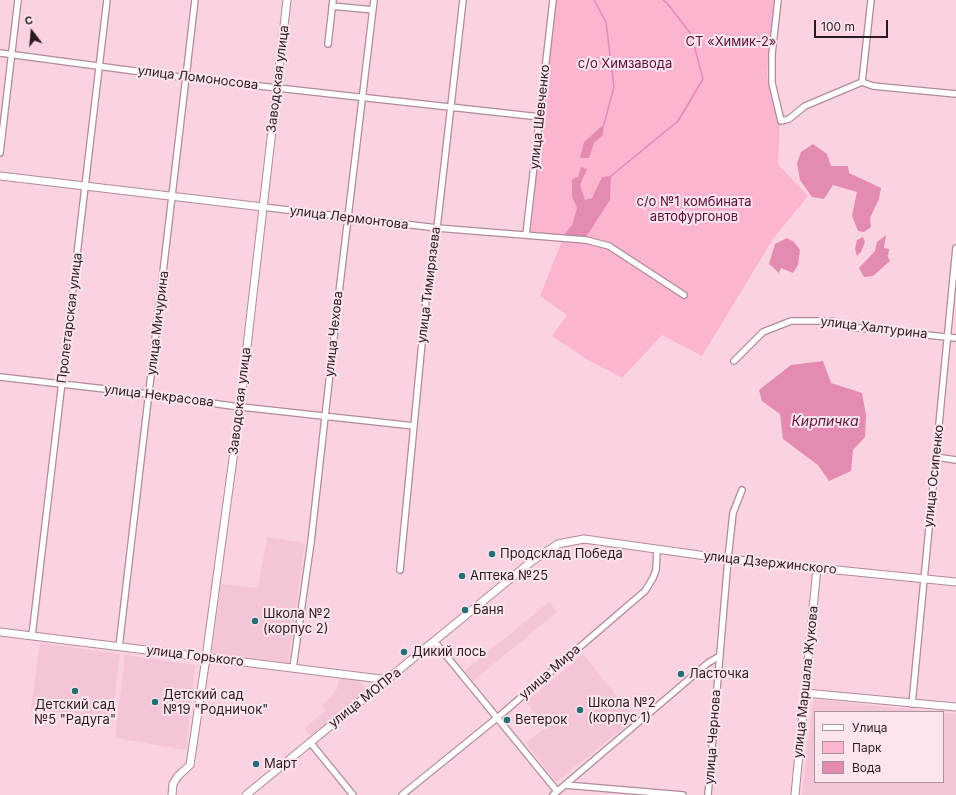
<!DOCTYPE html>
<html>
<head>
<meta charset="utf-8">
<style>
	body { margin:0 }
	#map { position:relative; width:956px; height:795px; overflow:hidden; background:#fbd2e2; font-family:Inter,sans-serif }
	canvas { display:block }
	.legend { position:absolute; left:814px; top:711px; width:130px; height:72px; box-sizing:border-box; background:#fde5ee; border:1px solid #a8949c; margin:0; padding:5px 7px; list-style:none; font-size:12px; color:#291b21 }
	.legend li { display:flex; align-items:center; gap:8px; height:20px }
	.legend b { width:20px; border:1px solid #a8949c }
	.north { position:absolute; left:12px; top:12px; width:40px; height:40px; -webkit-text-stroke:3px #fde5ee; paint-order:stroke; rotate:344deg; font-size:11px; font-weight:700; line-height:16px; text-align:center; color:#291b21 }
	.north::after { content:''; display:block; margin:auto; width:14px; height:18px; background:#291b21; clip-path:polygon(50% 0,100% 100%,50% 72%,0 100%) }
	.scale { position:absolute; left:814px; top:20px; width:74px; height:18px; box-sizing:border-box; border:2px solid #291b21; border-top:0; padding-left:5px; font-size:12px; line-height:14px; white-space:nowrap; color:#291b21; -webkit-text-stroke:3px #fde5ee; paint-order:stroke }
</style>
</head>
<body>
<div id="map">
<canvas width="956" height="795"></canvas>
<ul class="legend">
<li><b style="height:5px;background:#fff"></b>Улица</li>
<li><b style="height:11px;background:#fbb5d1"></b>Парк</li>
<li><b style="height:11px;background:#e38bb0"></b>Вода</li>
</ul>
<div class="north">С</div>
<div class="scale">100 m</div>
</div>
<script>
const context = document.querySelector('canvas').getContext('2d');
context.lineJoin = 'round';
function fill(path, color) { context.fillStyle = color; context.fill(path, 'evenodd'); }
const toPath = rows => new Path2D(rows.map(r => 'M' + r).join(''));
function strokePath(path, color, width, dash) { context.strokeStyle = color; context.lineWidth = width; context.lineCap = dash ? 'butt' : 'round'; context.setLineDash(dash || []); context.stroke(path); }
function drawText(font, color, halo, rows, align = 'center') {
  context.font = font + ' Inter,sans-serif'; context.lineWidth = 4; context.setLineDash([]); context.textBaseline = 'middle'; context.strokeStyle = halo; context.fillStyle = color; for (const [text, x, y, turn = 0] of rows) {
    context.save(); context.translate(x, y); context.rotate((+turn || 0) * Math.PI / 180); context.textAlign = isNaN(turn) ? turn : align; if (halo) context.strokeText(text, 0, 0); context.fillText(text, 0, 0); context.restore();
  }
}
fill(toPath([
	[267,537,305,543,288,663,212,653,221,584,258,588],
	[549,602,557,612,473,681,465,671],
	[40,643,120,654,112,719,31,709],
	[583,654,635,719,556,782,526,743,546,727,526,702],
	[125,655,195,665,186,750,115,738],
	[340,676,357,679,369,692,312,737,304,728,326,711,322,706,337,689],
	[813,699,934,712,815,712,815,782,943,782,943,713,956,714,956,795,802,795]
]), '#f4c4d7');
fill(toPath([
	[555,0,775,0,767,75,780,122,778,164,808,196,773,239,702,356,662,335,622,378,588,360,552,336,567,315,540,296,564,236,530,231],
	[604,124,603,135,594,143,584,142],
	[587,169,580,185,585,200,592,198,602,177,587,237,565,235,572,225,577,208,572,197]
]), '#fbb5d1');
fill(toPath([
	[604,124,603,135,594,143,589,158,580,158,584,142],
	[813,144,827,154,831,166,848,166,849,173,881,188,879,199,870,218,871,227,864,232,858,231,852,216,857,192,833,185,824,199,812,197,800,180,797,163,801,152],
	[581,167,587,169,580,185,585,200,592,198,602,177,611,176,610,200,586,237,564,235,572,225,577,208,572,197,572,179,578,177],
	[886,235,884,248,889,249,888,257,890,261,873,276,864,277,859,268,875,251,877,242],
	[863,237,865,242,861,252,857,256,855,249,857,240],
	[787,238,794,242,800,250,798,265,793,273,781,268,779,273,769,264,775,244],
	[823,361,831,383,862,393,866,415,865,437,853,450,851,471,829,481,818,465,783,439,780,414,762,401,759,390,791,365]
]), '#e38bb0');
strokePath(toPath([
	[594,0,606,22,614,87,604,124],
	[611,176,678,121,703,79,691,34,667,3,663,0]
]), '#e38bb0', 1.5);
const minor = toPath([
	[778,0,772,54,772,83,781,121,789,119,805,106,862,82,873,86,956,94],
	[332,6,373,10],
	[328,44,333,0],
	[0,53,187,78,540,117],
	[862,82,871,0],
	[0,153,18,0],
	[263,207,437,228,586,240,609,246,684,295],
	[526,235,553,0],
	[734,361,763,332,791,321,832,321,849,327,956,338],
	[0,377,149,394,232,406,414,426],
	[936,457,956,460],
	[400,570,426,301,437,228,463,0],
	[32,636,107,0],
	[435,642,557,791],
	[119,647,195,0],
	[293,668,311,542,338,301,374,0],
	[912,704,956,248],
	[310,742,353,795],
	[565,785,683,795],
	[402,795,497,718,645,591,653,578,656,570,657,550],
	[553,795,708,663,718,657],
	[708,795,728,559,733,513,742,490]
]);
const tertiary = toPath([
	[0,176,263,207],
	[0,632,389,680],
	[805,693,956,707],
	[172,795,173,784,178,776,190,765,206,658,240,407,287,0],
	[246,795,532,561,558,544,584,539,728,559,956,582],
	[795,795,817,568]
]);
strokePath(minor, '#b08b99', 8);
strokePath(tertiary, '#b08b99', 9);
strokePath(minor, '#fff', 5.5);
strokePath(tertiary, '#fff', 7);
for (const [x, y, r, color] of [
	[492,554,4,"#256f76"],
	[462,576,4,"#256f76"],
	[465,610,4,"#256f76"],
	[255,621,4,"#256f76"],
	[404,652,4,"#256f76"],
	[681,674,4,"#256f76"],
	[75,691,4,"#256f76"],
	[155,702,4,"#256f76"],
	[580,710,4,"#256f76"],
	[507,720,4,"#256f76"],
	[256,764,4,"#256f76"]
]) { const dot = new Path2D(); dot.arc(x, y, r, 0, 2 * Math.PI); context.fillStyle = color; context.fill(dot); strokePath(dot, '#fde5ee', 1.5); }
drawText('13px', '#5b0d37', '#fde5ee', [
	["СТ «Химик-2»",731,42],
	["с/о Химзавода",625,64],
	["с/о №1 комбината",694,202],
	["автофургонов",694,217]
]);
drawText('13px', '#291b21', '#fde5ee', [
	["улица Ломоносова",198,78,7],
	["Заводская улица",278,79,-83],
	["улица Шевченко",540,117,-84],
	["улица Лермонтова",349,218,7],
	["улица Тимирязева",429,285,-83],
	["Пролетарская улица",70,318,-83],
	["улица Мичурина",158,323,-83],
	["улица Халтурина",874,328,7],
	["улица Чехова",334,334,-84],
	["улица Некрасова",159,396,7],
	["Заводская улица",240,401,-83],
	["улица Осипенко",934,476,-84],
	["улица Дзержинского",770,563,6],
	["улица Горького",195,656,7],
	["улица Мира",550,672,-41],
	["улица Маршала Жукова",806,682,-84],
	["улица МОПРа",365,698,-38],
	["улица Чернова",713,737,-86]
]);
drawText('13px', '#291b21', '#fde5ee', [
	["Продсклад Победа",500,554],
	["Аптека №25",470,576],
	["Баня",473,610],
	["Школа №2",263,614],
	["(корпус 2)",263,629],
	["Дикий лось",412,652],
	["Ласточка",689,674],
	["Детский сад",163,695],
	["№19 \"Родничок\"",163,710],
	["Школа №2",588,703],
	["(корпус 1)",588,718],
	["Детский сад",75,705,"center"],
	["№5 \"Радуга\"",75,720,"center"],
	["Ветерок",515,720],
	["Март",264,764]
], 'left');
drawText('italic 14px', '#61143c', '#fde5ee', [
	["Кирпичка",825,422]
]);
</script>
</body>
</html>
